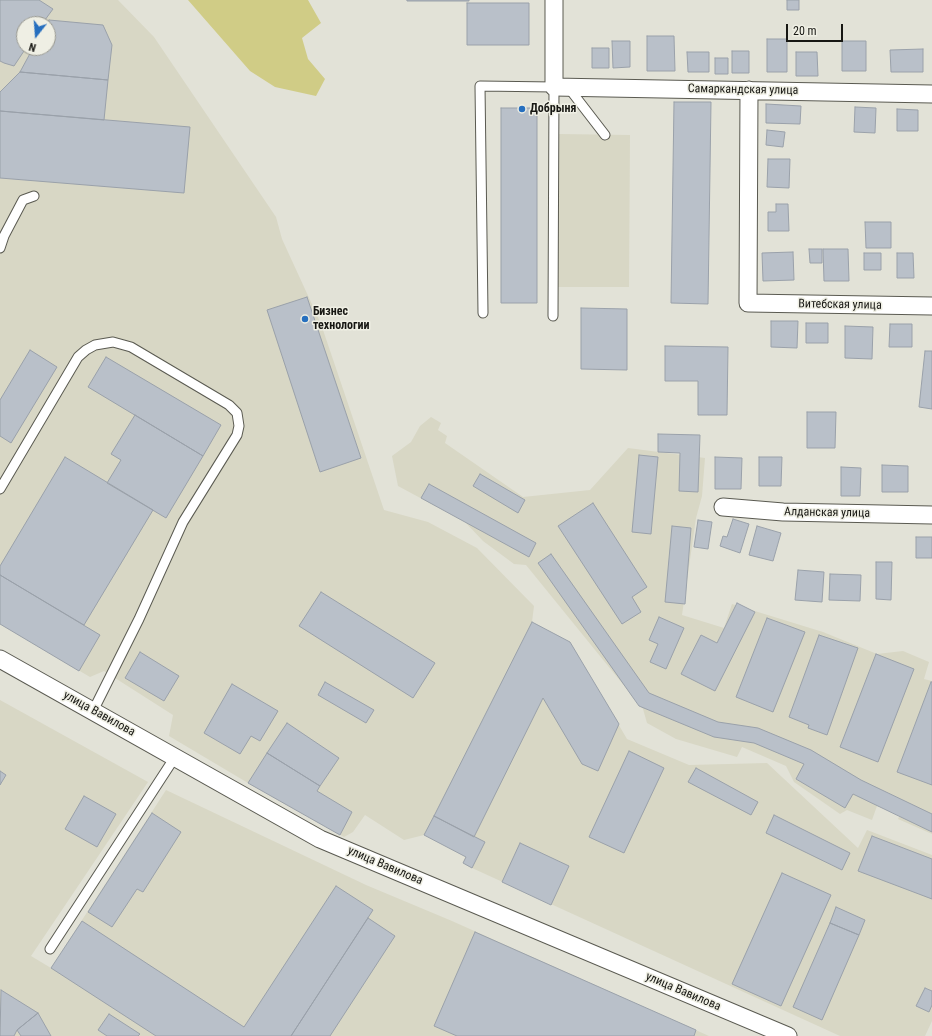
<!DOCTYPE html>
<html>
<head>
<meta charset="utf-8">
<style>
	body { margin:0 }
	#map { position:relative; width:932px; height:1036px; overflow:hidden; background:#e2e2d7; font-family:"Roboto Condensed",sans-serif }
	canvas { display:block }
	.north { position:absolute; left:16px; top:16px; width:40px; height:40px; box-sizing:border-box; background:#efefe4; border:1px solid #999990; border-radius:50%; rotate:197deg; font-size:11px; font-weight:700; line-height:16px; text-align:center; color:#171713 }
	.north::after { content:''; display:block; margin:auto; width:14px; height:18px; background:#266fbf; clip-path:polygon(50% 0,100% 100%,50% 72%,0 100%) }
	.scale { position:absolute; left:786px; top:24px; width:57px; height:18px; box-sizing:border-box; border:2px solid #171713; border-top:0; padding-left:5px; font-size:12px; line-height:14px; white-space:nowrap; color:#171713; -webkit-text-stroke:3px #efefe4; paint-order:stroke }
</style>
</head>
<body>
<div id="map">
<canvas width="932" height="1036"></canvas>
<div class="north">N</div>
<div class="scale">20 m</div>
</div>
<script>
const context = document.querySelector('canvas').getContext('2d');
context.lineJoin = 'round';
function fill(path, color) { context.fillStyle = color; context.fill(path, 'evenodd'); }
const toPath = rows => new Path2D(rows.map(r => 'M' + r).join(''));
function strokePath(path, color, width, dash) { context.strokeStyle = color; context.lineWidth = width; context.lineCap = dash ? 'butt' : 'round'; context.setLineDash(dash || []); context.stroke(path); }
function drawText(font, color, halo, rows, align = 'center') {
  context.font = font + ' "Roboto Condensed",sans-serif'; context.lineWidth = 3; context.setLineDash([]); context.textBaseline = 'middle'; context.strokeStyle = halo; context.fillStyle = color; for (const [text, x, y, turn = 0] of rows) {
    context.save(); context.translate(x, y); context.rotate((+turn || 0) * Math.PI / 180); context.textAlign = isNaN(turn) ? turn : align; if (halo) context.strokeText(text, 0, 0); context.fillText(text, 0, 0); context.restore();
  }
}
fill(toPath([
	[0,0,118,0,154,37,276,217,282,239,321,324,384,510,428,522,477,548,534,606,532,622,570,642,627,739,689,765,767,763,858,848,867,830,932,855,932,1021,925,1036,840,1036,472,868,463,863,466,856,424,835,404,840,365,815,353,832,344,837,248,783,169,736,173,715,104,671,90,677,0,624],
	[24,24,48,24,48,48,24,48],
	[559,134,630,135,629,287,558,287],
	[431,417,441,423,438,430,447,436,445,443,523,497,590,490,628,448,705,458,702,496,696,518,682,615,724,628,732,604,823,632,877,654,903,651,929,662,924,679,932,681,932,834,898,819,900,815,877,806,872,820,847,810,840,814,794,782,786,766,742,747,737,757,676,739,647,723,643,709,526,565,514,564,483,541,465,522,398,486,392,456,411,442,420,426],
	[0,700,148,782,31,956,51,968,166,790,366,885,452,921,709,1036,0,1036]
]), '#d8d7c5');
fill(toPath([
	[188,0,308,0,321,23,302,38,308,59,325,79,316,96,275,87,250,71]
]), '#d0cc86');
const building = toPath([
	[0,0,39,0,53,9,42,24,24,24,24,48,26,48,14,66,4,63,0,61,0,0],
	[407,0,469,0,469,1,407,1,407,0],
	[787,0,799,0,799,10,787,10,787,0],
	[467,3,529,3,529,45,467,45,467,3],
	[49,20,103,25,112,45,108,80,20,72,33,48,48,48,48,24,46,24,49,20],
	[647,36,674,36,675,71,647,71,647,36],
	[767,39,787,39,787,72,767,72,767,39],
	[612,41,630,41,630,67,613,68,612,41],
	[842,41,866,41,866,71,842,71,842,41],
	[592,48,609,48,609,68,592,68,592,48],
	[923,49,923,72,891,72,890,50,923,49],
	[732,51,749,51,749,73,732,73,732,51],
	[687,52,709,52,709,72,688,72,687,52],
	[796,52,817,52,818,76,796,76,796,52],
	[715,58,728,58,728,74,715,74,715,58],
	[20,72,108,80,104,120,0,111,0,92,20,72],
	[674,102,711,102,708,304,671,303,674,102],
	[766,104,801,106,800,124,766,123,766,104],
	[855,107,876,108,875,133,854,132,855,107],
	[501,108,537,108,537,303,501,303,501,108],
	[897,109,918,110,918,131,897,131,897,109],
	[0,111,190,127,184,193,0,178,0,111],
	[767,130,785,132,783,147,766,145,767,130],
	[768,159,790,159,789,188,767,187,768,159],
	[776,204,788,204,789,231,768,231,768,212,776,212,776,204],
	[865,222,891,222,891,248,866,248,865,222],
	[809,249,822,249,822,263,810,263,809,249],
	[823,249,848,249,849,281,824,281,823,249],
	[793,252,794,280,763,281,762,253,793,252],
	[864,253,881,253,881,270,864,270,864,253],
	[897,253,913,253,914,278,897,278,897,253],
	[307,297,361,458,320,472,267,310,307,297],
	[581,308,627,309,627,370,581,369,581,308],
	[771,321,798,321,797,348,771,347,771,321],
	[806,323,828,323,828,343,806,343,806,323],
	[890,324,912,324,912,347,889,347,890,324],
	[845,326,873,327,872,359,845,358,845,326],
	[665,346,728,347,727,415,698,415,698,381,665,381,665,346],
	[30,350,57,367,11,443,0,436,0,400,30,350],
	[925,351,932,351,932,409,919,407,925,351],
	[106,357,221,425,203,456,88,387,106,357],
	[807,412,836,412,835,448,807,448,807,412],
	[135,415,203,456,166,518,107,483,121,460,111,454,135,415],
	[658,434,700,435,698,492,679,491,680,453,658,452,658,434],
	[639,455,658,457,651,534,632,532,639,455],
	[65,457,153,510,84,625,0,575,0,566,65,457],
	[715,457,742,458,741,489,715,489,715,457],
	[759,457,782,457,781,486,759,486,759,457],
	[882,465,908,466,908,492,882,492,882,465],
	[841,467,861,468,860,496,841,496,841,467],
	[480,474,525,500,518,513,473,486,480,474],
	[429,484,536,543,529,557,421,498,429,484],
	[593,503,647,587,632,597,641,612,622,624,558,526,593,503],
	[733,519,749,524,740,553,720,546,723,536,727,537,733,519],
	[698,520,712,522,708,549,694,547,698,520],
	[672,526,691,528,685,604,665,602,672,526],
	[757,526,781,533,773,561,749,555,757,526],
	[916,537,932,537,932,558,916,558,916,537],
	[551,554,649,693,718,722,758,728,811,750,861,780,932,814,932,832,853,794,845,808,796,779,804,764,754,743,714,737,639,706,538,563,551,554],
	[876,562,892,562,891,600,876,599,876,562],
	[798,570,824,572,822,602,795,600,798,570],
	[830,574,861,575,860,601,829,600,830,574],
	[0,575,100,635,79,671,0,624,0,575],
	[321,592,435,663,413,698,299,626,321,592],
	[737,603,755,612,715,691,681,674,701,635,717,643,737,603],
	[659,617,684,628,666,669,650,662,658,644,649,640,659,617],
	[767,618,805,632,773,712,736,697,767,618],
	[532,622,570,642,619,724,598,771,582,764,543,698,474,837,434,816,532,622],
	[819,635,858,648,827,735,808,728,809,725,789,717,819,635],
	[140,652,179,676,164,701,125,678,140,652],
	[876,654,914,669,878,762,840,747,876,654],
	[325,682,374,710,366,723,318,695,325,682],
	[931,682,932,682,932,785,897,772,931,682],
	[232,684,278,711,260,741,251,736,240,754,204,733,232,684],
	[287,723,339,758,320,786,267,753,287,723],
	[629,751,664,768,624,853,589,837,629,751],
	[267,753,320,786,317,791,352,812,340,835,248,783,267,753],
	[696,768,758,802,751,815,688,782,696,768],
	[0,771,6,775,0,785,0,771],
	[84,796,116,814,97,847,65,829,84,796],
	[152,813,181,832,143,892,137,889,112,927,88,912,152,813],
	[774,815,850,853,842,870,766,833,774,815],
	[434,816,485,842,472,868,463,863,466,857,424,835,434,816],
	[872,836,932,859,932,899,858,871,872,836],
	[520,843,569,866,551,905,502,882,520,843],
	[782,873,831,895,781,1006,732,984,782,873],
	[336,886,373,910,291,1036,156,1036,51,968,82,921,244,1027,336,886],
	[836,907,865,920,859,935,830,923,836,907],
	[368,918,395,936,330,1036,291,1036,368,918],
	[830,923,859,935,822,1020,793,1007,830,923],
	[475,932,696,1030,694,1036,457,1036,434,1026,475,932],
	[925,988,932,991,932,1005,929,1012,916,1006,925,988],
	[1,990,38,1013,17,1030,14,1036,0,1036,1,990],
	[38,1013,51,1036,21,1036,17,1030,38,1013],
	[109,1014,140,1034,138,1036,107,1036,98,1030,109,1014]
]);
fill(building, '#b9c0c9');
strokePath(building, '#9aa1aa', 1);
const lane = toPath([
	[568,87,605,135],
	[0,248,4,236,23,200,34,196],
	[483,313,480,86,554,87,553,316],
	[0,489,78,357,86,350,95,345,113,342,131,347,229,405,237,413,239,426,237,435,183,522,139,619,93,711],
	[50,949,175,757]
]);
const street = toPath([
	[554,0,554,87,932,94],
	[749,90,748,303,932,306],
	[723,507,783,512,932,515],
	[0,659,320,839,788,1036]
]);
strokePath(lane, '#5a5a51', 11);
strokePath(street, '#5a5a51', 19);
strokePath(lane, '#fff', 9);
strokePath(street, '#fff', 17);
for (const [x, y, r, color] of [
	[522,109,4,"#266fbf"],
	[305,319,4,"#266fbf"]
]) { const dot = new Path2D(); dot.arc(x, y, r, 0, 2 * Math.PI); context.fillStyle = color; context.fill(dot); strokePath(dot, '#efefe4', 1.5); }
drawText('12px', '#171713', '#efefe4', [
	["Самаркандская улица",743,90,1],
	["Витебская улица",840,305,1],
	["Алданская улица",827,513,1],
	["улица Вавилова",99,714,29],
	["улица Вавилова",385,866,23],
	["улица Вавилова",683,992,23]
]);
drawText('bold 12px', '#171713', '#efefe4', [
	["Добрыня",530,109],
	["Бизнес",313,312],
	["технологии",313,326]
], 'left');
</script>
</body>
</html>
